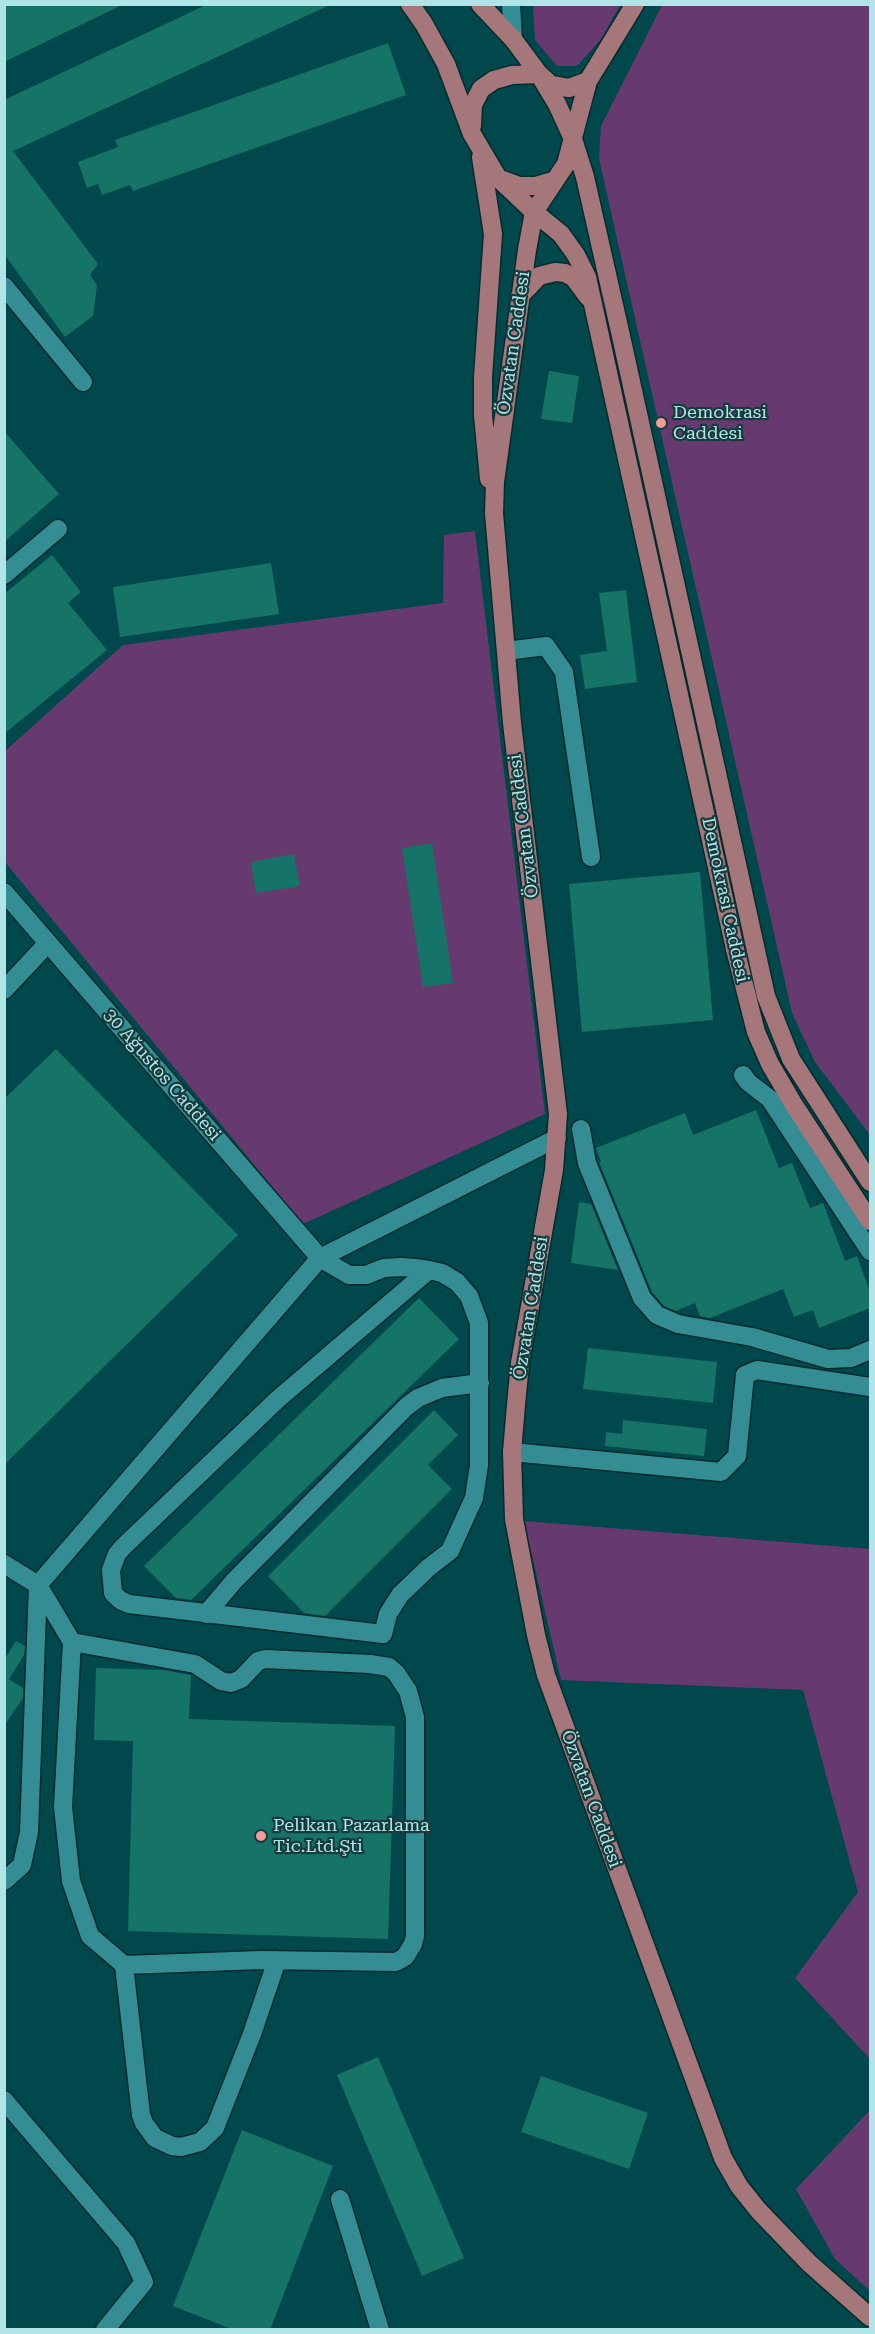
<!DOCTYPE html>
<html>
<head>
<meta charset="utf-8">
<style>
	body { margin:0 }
	#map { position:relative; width:875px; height:2334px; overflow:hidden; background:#00484c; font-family:"Roboto Serif",serif }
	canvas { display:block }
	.frame { position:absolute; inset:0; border:6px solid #b1e4e7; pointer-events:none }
</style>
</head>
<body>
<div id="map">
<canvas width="875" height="2334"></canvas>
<div class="frame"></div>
</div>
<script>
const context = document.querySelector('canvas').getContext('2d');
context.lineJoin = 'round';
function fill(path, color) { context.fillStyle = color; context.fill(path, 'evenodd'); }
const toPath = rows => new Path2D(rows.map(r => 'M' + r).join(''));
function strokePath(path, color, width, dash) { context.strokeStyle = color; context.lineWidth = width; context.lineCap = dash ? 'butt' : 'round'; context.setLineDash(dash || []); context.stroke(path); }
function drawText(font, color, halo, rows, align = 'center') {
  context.font = font + ' "Roboto Serif",serif'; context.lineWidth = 4.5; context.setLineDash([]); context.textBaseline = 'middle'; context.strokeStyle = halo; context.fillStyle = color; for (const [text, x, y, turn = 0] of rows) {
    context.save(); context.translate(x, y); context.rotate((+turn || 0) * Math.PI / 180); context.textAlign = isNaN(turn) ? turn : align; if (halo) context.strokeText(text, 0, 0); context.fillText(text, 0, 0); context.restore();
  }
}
fill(toPath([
	[533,5,533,4,620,5,602,38,577,66,557,66,535,40],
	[662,5,870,5,870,1135,815,1062,792,1013,599,159,601,126],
	[475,531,545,1114,303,1224,5,862,4,752,123,645,443,603,444,535],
	[524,1521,870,1549,870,2059,795,1978,858,1892,803,1690,561,1680],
	[870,2110,870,2291,835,2259,796,2189]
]), '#673a6f');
fill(toPath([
	[4,4,124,4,4,62],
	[208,4,332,4,13,151,98,264,90,275,97,285,93,316,65,337,4,254,4,100],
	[388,43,406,95,133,191,130,185,102,195,98,184,87,188,78,162,118,147,115,140],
	[549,371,579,376,572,423,541,419],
	[4,431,59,494,4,542],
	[52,555,81,592,68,603,107,650,4,734,4,594],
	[271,563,279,614,120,637,113,587],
	[626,590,637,682,585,689,580,655,607,651,599,593],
	[432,843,453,983,423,987,402,848],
	[294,854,300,886,256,893,251,862],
	[700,872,713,1020,582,1032,569,884],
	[56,1049,238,1235,4,1465,4,1099],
	[756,1110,779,1168,792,1163,810,1208,823,1203,845,1261,857,1256,870,1292,870,1308,819,1328,813,1310,794,1317,783,1289,710,1318,700,1316,695,1303,676,1311,664,1306,652,1292,599,1162,601,1161,596,1148,685,1113,693,1135],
	[579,1202,591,1204,618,1270,571,1263],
	[419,1298,459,1339,191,1600,176,1598,144,1566],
	[588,1348,717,1362,713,1403,583,1389],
	[434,1410,458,1435,428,1465,452,1489,325,1616,304,1613,268,1576],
	[623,1420,707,1429,704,1456,605,1446,606,1432,622,1434],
	[16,1641,25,1646,24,1655,9,1679,23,1688,23,1698,4,1726,4,1660],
	[96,1668,164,1670,191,1675,189,1719,395,1726,388,1939,128,1931,133,1741,94,1740],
	[378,2057,464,2258,422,2276,337,2075],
	[541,2076,648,2113,629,2169,521,2132],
	[242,2130,333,2166,270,2330,234,2330,173,2306]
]), '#167367');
const minor = toPath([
	[511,4,513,39],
	[4,286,83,382],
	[4,575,58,529],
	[506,651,546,646,564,672,591,857],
	[4,892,320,1258,349,1275,366,1275,384,1268,401,1267,415,1268,429,1270,442,1273,457,1282,469,1296,479,1323,479,1465,474,1498,450,1551,428,1568,400,1595,388,1614,383,1634,129,1604,120,1600,113,1593,111,1570,117,1554,123,1547,278,1399,429,1270],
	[4,990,48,943],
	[743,1075,748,1082,770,1099,870,1251],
	[581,1129,587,1163,642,1298,657,1315,678,1324,752,1337,828,1359,851,1358,870,1350],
	[512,1452,721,1472,737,1456,745,1375,757,1370,870,1387],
	[4,1564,38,1585,320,1258,557,1138],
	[38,1585,72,1642,63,1807,71,1881,90,1936,124,1965,261,1960,396,1962,405,1957,413,1944,415,1936,415,1717,408,1691,396,1673,389,1667,370,1664,266,1659,258,1661,241,1679,231,1683,221,1681,195,1664,72,1642],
	[206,1614,234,1581,406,1407,418,1398,442,1388,480,1383],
	[4,1881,22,1865,29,1832,38,1585],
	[124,1965,141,2115,144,2123,155,2138,172,2146,181,2147,200,2142,215,2128,252,2034,274,1969,275,1960],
	[4,2100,126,2243,144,2282,105,2330],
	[340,2199,380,2330]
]);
const major = toPath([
	[410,4,424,24,446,64,472,134,498,178,534,212,561,234,576,255,587,277,735,949,756,1032,770,1064,794,1105,870,1221],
	[480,4,513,39,539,74,557,104,573,139,585,177,621,336,766,996,791,1059,870,1182],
	[635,4,588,81,566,164,534,212,527,250,495,482,494,513,512,723,558,1114,554,1170,520,1363,516,1405,512,1452,514,1519,536,1635,546,1675,723,2158,739,2186,758,2210,809,2263,870,2317],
	[472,126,473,105,481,89,494,80,512,75,539,74,551,85,569,88,588,81],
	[481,157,493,234,483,377,483,415,489,479],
	[503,180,519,186,536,186,553,181],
	[520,296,539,276,555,272,565,273,574,278,588,297]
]);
strokePath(minor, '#042b2e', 21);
strokePath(major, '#042b2e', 21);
strokePath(minor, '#338d93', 18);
strokePath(major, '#a5767a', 18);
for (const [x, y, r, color] of [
	[661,423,6,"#f59b99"],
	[261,1836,6,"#f59b99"]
]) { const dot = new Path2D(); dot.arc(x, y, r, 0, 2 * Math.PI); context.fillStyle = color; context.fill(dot); strokePath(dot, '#163b3d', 2); }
drawText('18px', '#b1e4e7', '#163b3d', [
	["Özvatan Caddesi",514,343,-82],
	["Özvatan Caddesi",524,826,-97],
	["Demokrasi Caddesi",725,900,78],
	["30 Ağustos Caddesi",162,1075,49],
	["Özvatan Caddesi",531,1308,-81],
	["Özvatan Caddesi",591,1799,70]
]);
drawText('18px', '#b1e4e7', '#163b3d', [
	["Demokrasi",673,413],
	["Caddesi",673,434],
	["Pelikan Pazarlama",273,1826],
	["Tic.Ltd.Şti",273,1847]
], 'left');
</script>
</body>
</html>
